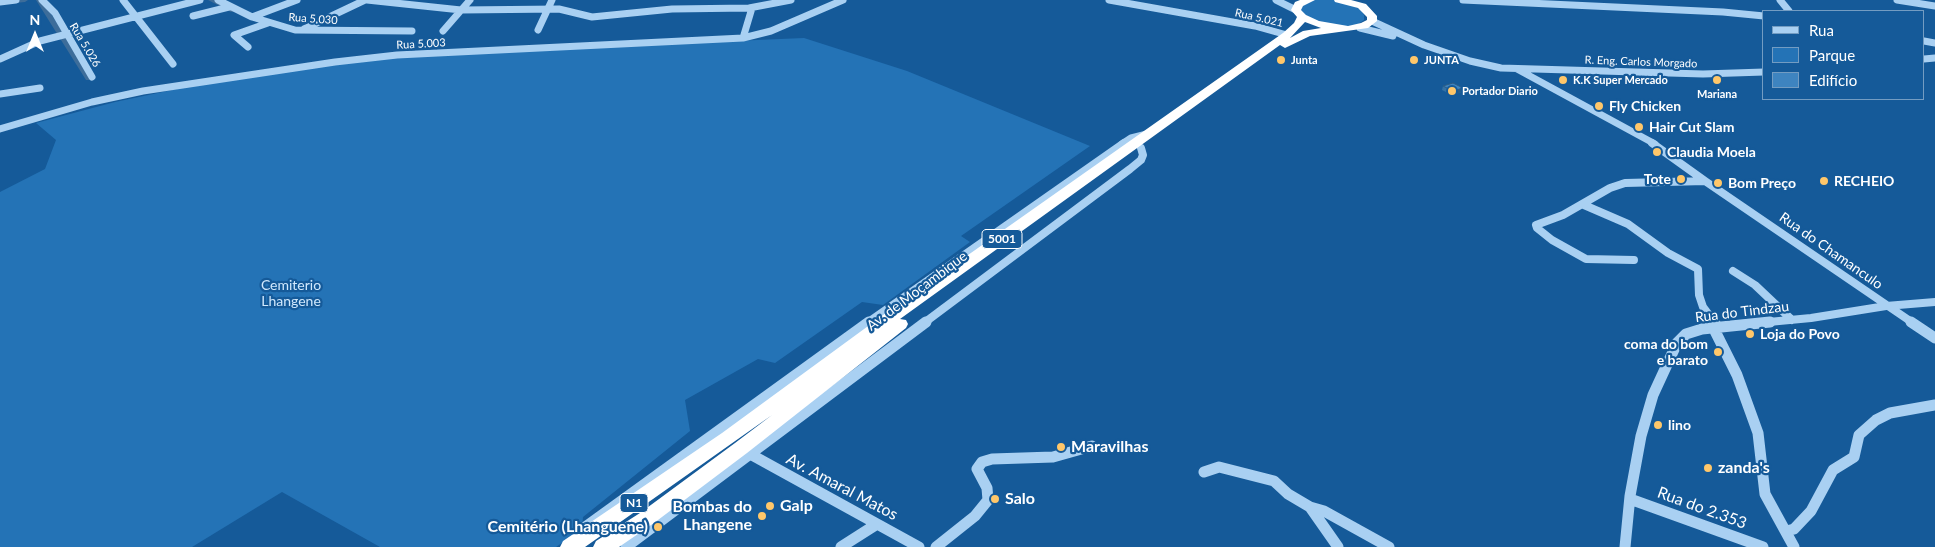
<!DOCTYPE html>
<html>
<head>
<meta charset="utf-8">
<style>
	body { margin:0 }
	#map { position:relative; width:1935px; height:547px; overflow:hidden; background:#155a99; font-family:Lato,sans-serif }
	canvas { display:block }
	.legend { position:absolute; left:1762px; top:10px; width:162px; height:90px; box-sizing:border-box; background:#155a99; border:1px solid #739cc2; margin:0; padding:6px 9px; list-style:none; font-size:15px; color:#fff }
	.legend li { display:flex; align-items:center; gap:10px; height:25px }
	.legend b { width:25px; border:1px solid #739cc2 }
	.north { position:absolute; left:10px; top:10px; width:50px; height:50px; -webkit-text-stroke:4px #155a99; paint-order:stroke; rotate:0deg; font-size:14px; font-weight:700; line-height:20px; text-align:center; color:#fff }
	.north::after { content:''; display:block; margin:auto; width:18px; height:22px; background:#fff; clip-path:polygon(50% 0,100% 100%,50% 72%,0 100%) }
</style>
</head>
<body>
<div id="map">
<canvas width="1935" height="547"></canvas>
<ul class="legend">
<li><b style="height:6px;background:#a9d0f2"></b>Rua</li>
<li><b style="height:14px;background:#2473b6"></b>Parque</li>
<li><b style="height:14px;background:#3e84c0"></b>Edifício</li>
</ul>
<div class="north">N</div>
</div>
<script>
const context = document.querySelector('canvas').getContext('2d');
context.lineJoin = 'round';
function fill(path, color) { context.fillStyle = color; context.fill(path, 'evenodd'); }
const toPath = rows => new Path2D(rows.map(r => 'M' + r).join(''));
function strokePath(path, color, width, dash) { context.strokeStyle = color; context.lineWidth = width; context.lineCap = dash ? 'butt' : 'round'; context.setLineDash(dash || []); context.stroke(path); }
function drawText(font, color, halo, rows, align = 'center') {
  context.font = font + ' Lato,sans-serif'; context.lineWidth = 4.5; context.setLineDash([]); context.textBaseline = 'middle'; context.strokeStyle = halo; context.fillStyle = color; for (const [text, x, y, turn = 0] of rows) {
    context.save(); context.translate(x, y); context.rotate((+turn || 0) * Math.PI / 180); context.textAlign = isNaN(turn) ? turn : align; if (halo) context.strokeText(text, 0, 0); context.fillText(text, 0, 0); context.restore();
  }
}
fill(toPath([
	[1309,0,1338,0,1360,9,1364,15,1364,20,1357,25,1345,27,1306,20,1297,7],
	[804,38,907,71,1090,146,961,236,970,242,883,305,862,302,775,363,758,359,685,400,690,431,583,517,582,529,556,547,380,547,282,492,192,547,0,547,0,192,45,169,56,140,36,123,115,102,196,85,291,69,430,54]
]), '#2473b6');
fill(toPath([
	[28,0,25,2,6,4,3,2,6,0,28,0],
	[36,0,42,0,93,78,92,80,86,80,36,0],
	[208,0,216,0,236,11,231,12,208,0]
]), '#3d6d9a');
strokePath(toPath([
	[42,0,55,13,92,77],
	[123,0,173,64],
	[218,0,252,17,295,30,412,31],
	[367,0,461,10,559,9,592,17,672,9,749,8,791,0],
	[1109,0,1255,26,1287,35],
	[1276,0,1296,10],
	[1463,0,1723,12,1764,16],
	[1780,0,1789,11],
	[1897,0,1935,6],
	[0,2,16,0],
	[193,16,229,7],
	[252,17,297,0],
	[1372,21,1424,45,1470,61,1501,68,1703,74,1764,72],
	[1360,28,1393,36],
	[304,29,365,0],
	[538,30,552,0],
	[443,31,470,0],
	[743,38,752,8],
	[1924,41,1935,43],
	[248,47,234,35,268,23],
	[0,59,40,41,200,0],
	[1924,59,1935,58],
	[1517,69,1655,144],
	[0,94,40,88],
	[0,129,92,102,143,91,335,62,397,55,743,38,771,31,843,0],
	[1122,144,1131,138,1147,134]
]), '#a9d0f2', 7);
strokePath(toPath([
	[1652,143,1705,181],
	[1584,205,1628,224,1668,253,1698,269,1699,295,1703,307,1715,323],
	[1634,260,1586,259,1552,240,1537,228,1536,225,1563,215,1610,188,1625,183,1705,181,1913,323],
	[1733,271,1755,285,1792,320],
	[867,323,1124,143],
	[924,323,1130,169,1141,160,1143,155,1141,148],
	[1758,323,1811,318,1886,306,1935,302]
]), '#a9d0f2', 8);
strokePath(toPath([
	[1714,322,1718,328],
	[1911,322,1935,338],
	[1714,329,1737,375,1758,433,1765,494,1794,547],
	[750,454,919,547],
	[1204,472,1219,467,1274,481,1288,494,1310,507,1338,547],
	[1630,499,1763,547],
	[1310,507,1324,511,1389,547],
	[584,528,869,322],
	[1787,531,1794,529,1811,511,1833,470,1854,457,1859,435,1876,420,1890,413,1935,405],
	[626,547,926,322],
	[841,547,877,524],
	[936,547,975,516,988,500,987,488,977,469,982,462,992,459,1053,457,1092,446],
	[1625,547,1630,496,1641,436,1653,395,1677,343,1686,334,1702,329,1770,322]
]), '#a9d0f2', 11);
fill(toPath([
	[1300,0,1315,0,1303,6,1301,10,1306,15,1319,21,1348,26,1361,23,1367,20,1367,17,1358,8,1335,2,1334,0,1351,0,1366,4,1377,16,1377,21,1368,28,1310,36,1285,48,1280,45,900,319,906,320,908,324,906,328,747,453,654,523,619,547,593,547,596,541,640,513,735,443,772,415,585,547,560,547,563,541,722,433,890,310,1283,33,1294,23,1297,17,1291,10,1295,2,1300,0],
	[1305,22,1321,28,1303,31,1290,38,1305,22]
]), '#fff');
fill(toPath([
	[1443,86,1463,88,1462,92,1452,95,1442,90]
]), '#3572a5');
fill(toPath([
	[1463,88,1462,92,1452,95,1453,91]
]), '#2b5c86');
const building = toPath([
	[1453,83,1463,88,1453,91,1443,86,1453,83]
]);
fill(building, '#3e84c0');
strokePath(building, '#2b5c86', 1);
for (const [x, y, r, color] of [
	[1281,60,5,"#ffc76a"],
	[1414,60,5,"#ffc76a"],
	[1563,80,5,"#ffc76a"],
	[1717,80,5,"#ffc76a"],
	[1452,91,5,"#ffc76a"],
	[1599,106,5,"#ffc76a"],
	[1639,127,5,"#ffc76a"],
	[1657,152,5,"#ffc76a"],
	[1681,179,5,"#ffc76a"],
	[1824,181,5,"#ffc76a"],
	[1718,183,5,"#ffc76a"],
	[1750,334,5,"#ffc76a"],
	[1718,352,5,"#ffc76a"],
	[1658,425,5,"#ffc76a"],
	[1061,447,5,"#ffc76a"],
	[1708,468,5,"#ffc76a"],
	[995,499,5,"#ffc76a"],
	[770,506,5,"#ffc76a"],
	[762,516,5,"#ffc76a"],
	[658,527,5,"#ffc76a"]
]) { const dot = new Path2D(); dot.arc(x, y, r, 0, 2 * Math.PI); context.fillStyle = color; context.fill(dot); strokePath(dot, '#155a99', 2); }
drawText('11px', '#fff', '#155a99', [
	["Rua 5.021",1259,18,13],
	["Rua 5.030",313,19,4],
	["Rua 5.003",421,44,-3],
	["Rua 5.026",85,45,59],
	["R. Eng. Carlos Morgado",1641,62,2]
]);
drawText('bold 11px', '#fff', '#155a99', [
	["Junta",1291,60],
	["JUNTA",1424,60],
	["K.K Super Mercado",1573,80],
	["Portador Diario",1462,91],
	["Mariana",1717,94,"center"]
], 'left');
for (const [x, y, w] of [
	[1002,239,40],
	[634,503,28]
]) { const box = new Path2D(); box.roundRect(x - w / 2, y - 9.5, w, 19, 4); context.fillStyle = '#155a99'; context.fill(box); strokePath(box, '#fff', 1); }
drawText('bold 12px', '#fff', null, [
	["5001",1002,239],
	["N1",634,503]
]);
drawText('bold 14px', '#fff', '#155a99', [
	["Fly Chicken",1609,106],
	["Hair Cut Slam",1649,127],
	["Claudia Moela",1667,152],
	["Tote",1671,179,"right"],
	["RECHEIO",1834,181],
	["Bom Preço",1728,183],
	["Loja do Povo",1760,334],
	["coma do bom",1708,344,"right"],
	["e barato",1708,360,"right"],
	["lino",1668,425]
], 'left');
drawText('14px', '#fff', '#155a99', [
	["Rua do Chamanculo",1831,251,35],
	["Av. de Moçambique",917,291,-37],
	["Rua do Tindzau",1742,312,-7]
]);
drawText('14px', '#d0e8fd', '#155a99', [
	["Cemiterio",291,285],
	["Lhangene",291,301]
]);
drawText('bold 16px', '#fff', '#155a99', [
	["Maravilhas",1071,447],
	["zanda's",1718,468],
	["Salo",1005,499],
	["Galp",780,506],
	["Bombas do",752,507,"right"],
	["Lhangene",752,525,"right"],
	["Cemitério (Lhanguene)",648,527,"right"]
], 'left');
drawText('16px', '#fff', '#155a99', [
	["Av. Amaral Matos",842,487,28],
	["Rua do 2.353",1702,508,20]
]);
</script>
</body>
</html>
